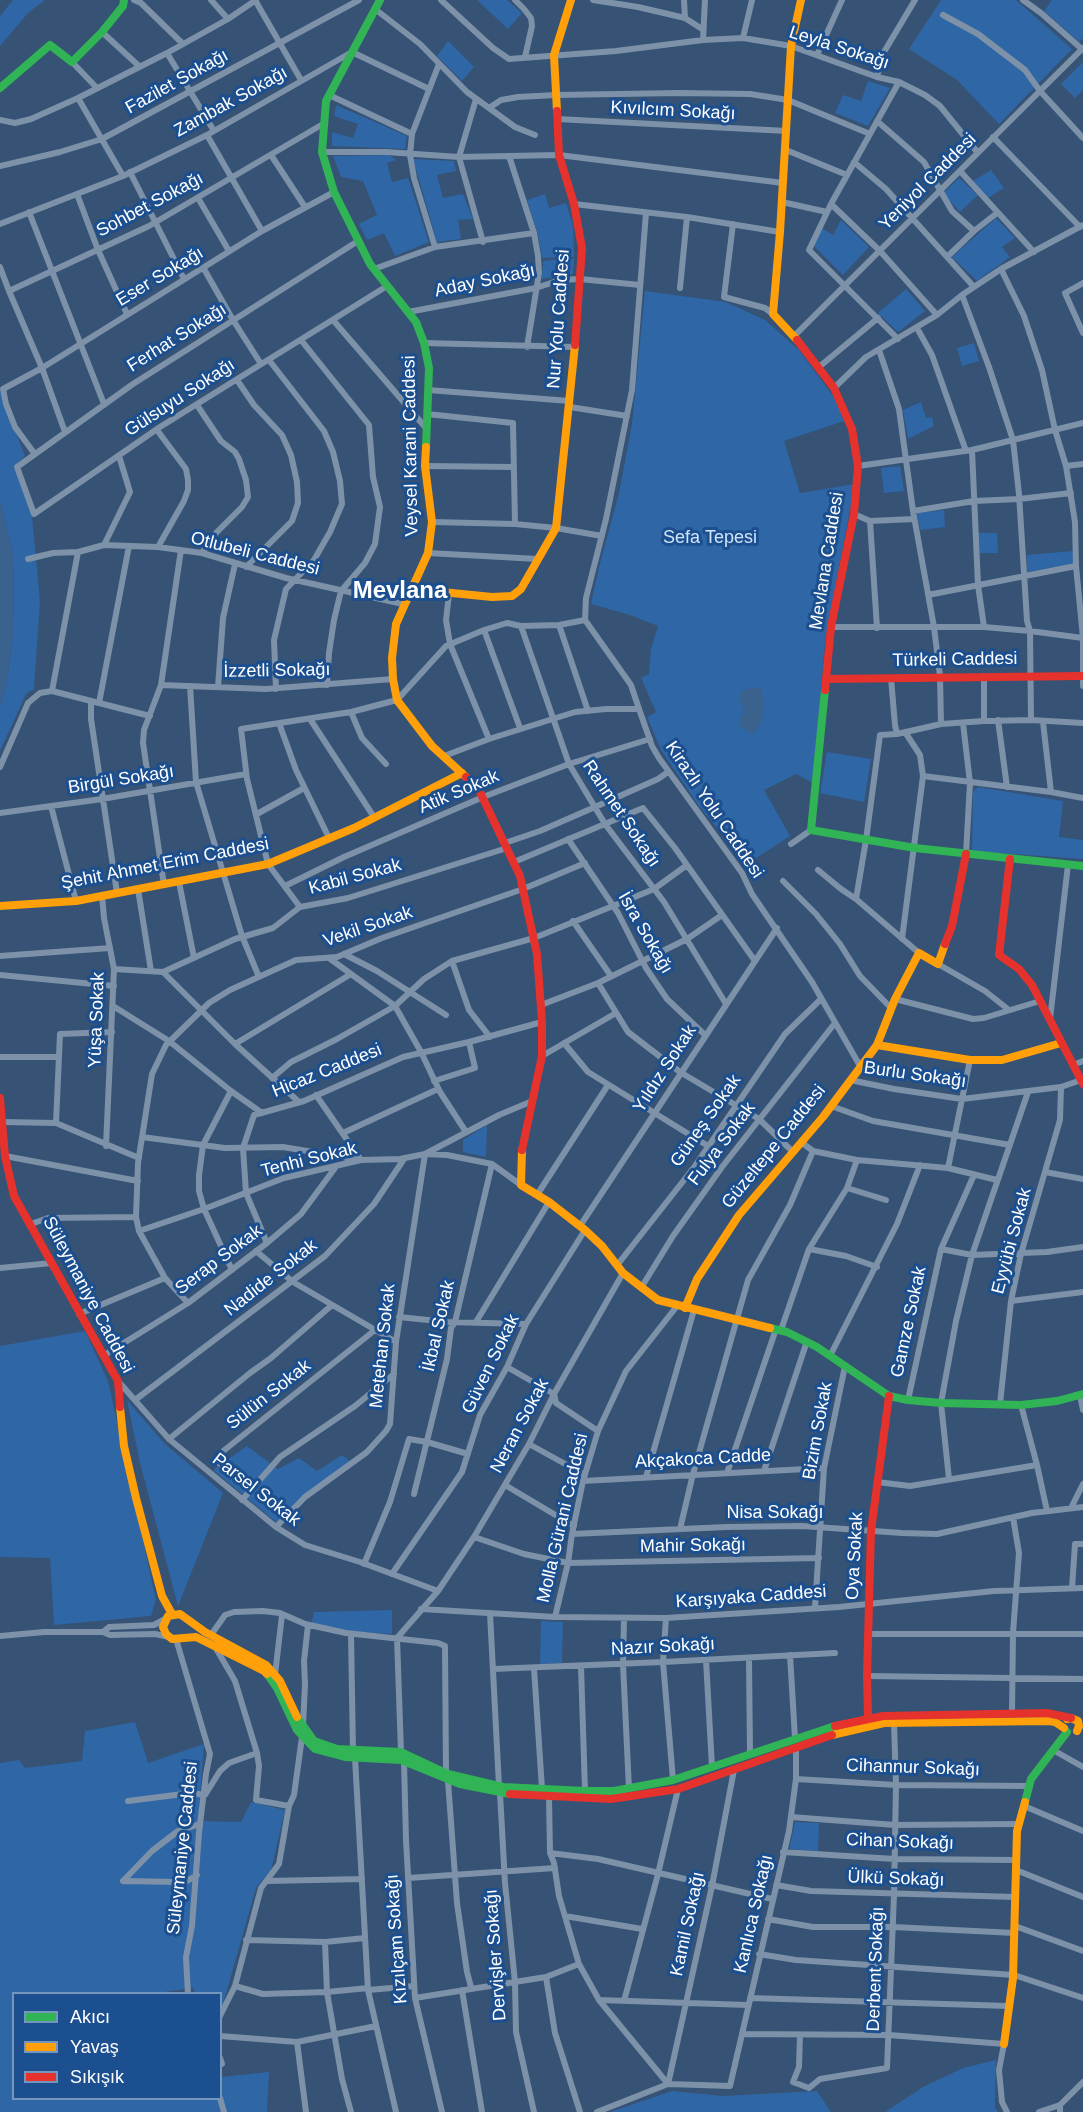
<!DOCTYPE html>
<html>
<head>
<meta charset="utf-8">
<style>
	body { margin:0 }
	#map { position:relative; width:1083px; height:2112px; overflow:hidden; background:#365274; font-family:Arial,sans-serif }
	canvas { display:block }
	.legend { position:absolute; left:12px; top:1992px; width:210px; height:108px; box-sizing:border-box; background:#1b4f8f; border:2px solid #7695bc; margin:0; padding:8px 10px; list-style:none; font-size:18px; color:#fff }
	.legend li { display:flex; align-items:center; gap:12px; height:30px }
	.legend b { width:30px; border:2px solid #7695bc }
</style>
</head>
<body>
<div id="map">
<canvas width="1083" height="2112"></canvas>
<ul class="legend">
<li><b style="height:8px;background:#30b455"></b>Akıcı</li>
<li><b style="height:8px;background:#ff9f0a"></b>Yavaş</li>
<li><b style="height:8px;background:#e5322d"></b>Sıkışık</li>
</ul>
</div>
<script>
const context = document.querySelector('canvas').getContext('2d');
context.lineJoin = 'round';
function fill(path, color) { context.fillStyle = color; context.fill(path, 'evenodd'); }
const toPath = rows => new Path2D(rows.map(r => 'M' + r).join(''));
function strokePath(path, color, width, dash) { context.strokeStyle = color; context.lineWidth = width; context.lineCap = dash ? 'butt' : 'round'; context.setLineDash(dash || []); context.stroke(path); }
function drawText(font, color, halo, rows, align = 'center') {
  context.font = font + ' Arial,sans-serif'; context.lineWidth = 6; context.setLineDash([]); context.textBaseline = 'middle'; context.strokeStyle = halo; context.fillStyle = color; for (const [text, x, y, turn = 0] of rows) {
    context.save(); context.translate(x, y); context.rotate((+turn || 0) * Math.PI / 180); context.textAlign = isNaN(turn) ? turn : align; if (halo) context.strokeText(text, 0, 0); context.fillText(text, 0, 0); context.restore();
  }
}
fill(toPath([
	[13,0,45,0,28,13,0,46,0,16],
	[477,0,507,0,522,13,508,29],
	[941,0,1016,0,1072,49,999,124,957,80,909,49],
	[1052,0,1083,0,1083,38,1079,42,1044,11],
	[448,41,474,67,462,81,437,56],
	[1083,62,1083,90,1075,98,1061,84],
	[868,81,890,88,868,126,835,113,843,95,861,101],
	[336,105,407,136,405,149,332,146,332,132,353,138,358,124,334,116],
	[389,155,396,160,387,163,392,182,408,178,429,242,395,256,384,233,367,240,359,224,377,215,363,181,341,177,333,156],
	[413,159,454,161,456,171,437,175,443,198,463,194,473,219,458,220,461,239,437,242],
	[991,170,1004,188,988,198,973,181],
	[959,178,978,195,960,212,943,193],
	[545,194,549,208,566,203,573,225,574,257,542,258,538,235,527,200],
	[996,218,1015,238,1002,247,1010,257,977,281,952,257],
	[841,220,869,247,843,275,814,246,822,228,833,235],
	[574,258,573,274,542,279,543,261],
	[906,289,925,311,898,332,878,313],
	[645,291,726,302,765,320,799,350,836,400,847,420,784,441,800,493,855,484,825,641,813,783,796,774,764,790,790,836,747,864,699,806,661,750,647,717,656,712,641,678,649,674,651,649,658,626,630,615,591,604,599,567,619,493,632,424],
	[974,343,979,361,962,366,957,348],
	[0,391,25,456,14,466,32,516,40,601,34,689,26,694,0,751,0,705,6,686,13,634,14,558,0,501],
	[921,402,926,418,932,417,934,426,908,439,903,410],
	[900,466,904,491,884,493,881,468],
	[944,510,945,527,920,530,917,513],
	[978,533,997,533,998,553,980,553],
	[1073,551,1074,564,1027,572,1027,555],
	[827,752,871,759,864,802,820,793],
	[978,787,1063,801,1059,837,1083,840,1083,859,972,851,973,792],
	[487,1125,486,1157,463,1152,463,1140],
	[85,1331,108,1381,156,1600,151,1616,54,1625,50,1558,0,1557,0,1346],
	[127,1400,164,1443,223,1493,178,1606,140,1463],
	[247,1446,278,1469,299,1458,317,1471,342,1455,350,1461,276,1522,213,1470],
	[392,1610,392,1634,310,1629,314,1612],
	[541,1621,563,1622,562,1663,540,1664],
	[135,1722,148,1763,204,1744,198,1821,241,1822,251,1802,285,1810,271,1870,256,1888,221,2011,220,1994,195,1993,193,1988,150,1994,14,1994,14,2098,220,2098,221,2077,269,2072,267,2112,0,2112,0,1763,19,1760,25,1768,82,1761,85,1731],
	[795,1822,819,1823,818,1851,789,1849],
	[996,2060,995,2108,998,2112,885,2112,923,2087,963,2068],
	[672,2091,723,2096,817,2091,831,2112,610,2112]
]), '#2f66a5');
fill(toPath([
	[0,501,14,558,13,634,6,686,0,705],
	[760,687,764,699,763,714,760,726,752,734,740,726,740,719,743,714,743,707,739,698,743,690]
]), '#3b618d');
strokePath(toPath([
	[134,0,141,3,183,44],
	[211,0,228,19],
	[255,0,301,80],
	[441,0,493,48,509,59,616,51,703,40,743,38,791,46,877,77,899,82,925,95,940,106,978,153],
	[515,0,524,9,531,18,532,26,525,57],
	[593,0,638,7,685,18,702,29],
	[684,0,685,18],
	[1023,0,1041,13,1083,50],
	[375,9,420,44,467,92,489,108,501,100,518,97,556,95,679,93,750,94,788,100,870,134,831,204,880,251,937,315,866,357,834,388],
	[943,15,978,34,1025,70,1040,91,1083,138],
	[102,32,139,66],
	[743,38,752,0],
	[703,40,705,0],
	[167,53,214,131],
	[817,55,842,0],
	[72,62,97,88],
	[877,77,884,52,915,0],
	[329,95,412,134],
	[78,98,167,53,228,19,256,0],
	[476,99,459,157,483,242],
	[489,108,515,127,535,135],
	[557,119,787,131],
	[0,120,15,123,31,119,78,98,123,176,0,224],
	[877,121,924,162,952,211,974,231],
	[870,134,899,82],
	[207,135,262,231],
	[993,137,1080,227],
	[786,150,847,175],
	[322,152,386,152,459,157,559,155,783,183],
	[271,155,305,207],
	[509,156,534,233,538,256,539,273,527,347],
	[854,162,886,189,974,287],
	[0,166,60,152,102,139,359,0],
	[960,171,1034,252],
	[130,172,184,279],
	[123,176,207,135,352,52,429,89],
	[77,194,98,250,127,314],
	[198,198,229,251],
	[782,202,827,212],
	[574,204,687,217,780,232],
	[831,204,809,250,898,339],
	[29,212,104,404],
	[733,224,724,297,765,308,773,314],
	[358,241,133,384,17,467,34,514,160,427,387,286],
	[435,247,414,178,410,155,412,134,439,64],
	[947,257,974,231,997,213],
	[0,267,9,291,149,226,323,124],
	[204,269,233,320,261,364],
	[374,269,435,247,534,233],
	[1001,269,1024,316,1042,370,1055,430,1066,466,1075,522,1076,566,1083,638],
	[1083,283,1065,293,1083,333],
	[680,288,687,217],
	[9,291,42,368,65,432],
	[962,295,1001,269,1083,225],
	[408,312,536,288,560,280,580,279,640,285],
	[937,315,962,295,989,367,1013,440,1019,494,1027,621,1030,631,984,627,978,585,972,450],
	[333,320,426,428],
	[917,328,932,355,966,451],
	[794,336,1083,48],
	[301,340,369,425,373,477,380,507,375,544,365,563,341,591,334,620,329,653,327,685],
	[424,343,575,347],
	[879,350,899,409,913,511,934,627,940,676,941,724],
	[269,360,324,431,333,452,340,481,342,504,330,532,314,560,286,589,274,640,276,689],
	[819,367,878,318],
	[237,380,254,405,282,435,291,455,297,482,298,503,292,521,246,567],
	[428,390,570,401],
	[197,405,221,441,235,452,239,459,246,480,248,497,242,507,213,536,202,553],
	[570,407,627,416],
	[427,414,513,423,515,524],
	[157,430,186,469,188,480,188,490,184,501,158,547],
	[34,453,15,427,6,404,3,389,42,368,262,231,334,192],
	[425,466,514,467],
	[858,466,972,450,1083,423],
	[1066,466,1083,464],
	[913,511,974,501,1019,499,1071,493],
	[854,514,870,521,914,519],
	[870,521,877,628],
	[432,522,515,524,556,528,602,536],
	[104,545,130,492,119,456],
	[428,553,538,559],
	[28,559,53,553,78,552,104,545,158,547,202,553,286,578,403,604],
	[449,594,446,620,450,644,489,739],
	[928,595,1076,566],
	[559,625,588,711],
	[521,626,569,764,605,824,664,902,726,1004],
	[831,627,984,627],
	[484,630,520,728],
	[1083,640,1083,686],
	[891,678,895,725,897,734],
	[161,685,266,689,393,679],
	[190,686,196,782,242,936,259,977],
	[218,687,223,618,235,564],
	[52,691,78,552],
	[91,701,91,719,117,893],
	[99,703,129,546],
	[639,709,631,685,585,620,586,598,606,519,632,390,646,213],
	[351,712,362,738,386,764],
	[310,719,374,817],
	[998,720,1007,787],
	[1031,720,1030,631,1083,638],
	[984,721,984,676],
	[1043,722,1051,792],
	[279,723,296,770,329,838],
	[963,723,970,783,966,854],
	[444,756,489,739,575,712,606,709,639,709,652,746,659,758,742,873,752,894,812,982,860,1066],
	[0,767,28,703,40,693,52,691,150,716],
	[923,776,1051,792,1083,798],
	[51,806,76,901],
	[0,813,102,799,246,774],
	[257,814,304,788],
	[568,839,618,913,646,968,667,999,705,1035],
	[505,843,540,831,595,807,658,779,668,772],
	[791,844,811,830],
	[514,862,643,808,675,848,755,961],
	[818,870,841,889,856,899,919,953],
	[783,881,816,914,840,944,860,976,891,1008],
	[179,882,194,958],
	[164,885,143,743,144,730,161,685,181,550],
	[285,886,344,857,483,797,569,764,650,739],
	[138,889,151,971],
	[102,895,104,918,114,969,106,1146],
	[856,899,866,840,880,735,897,734,941,724,984,721,1031,720,1083,723],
	[300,907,268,864,247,779,241,729,351,712,397,700,446,646,484,630,507,623,521,626,559,625,585,620],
	[573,921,611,976],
	[902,939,923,776,920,755,905,732],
	[344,954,377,971,446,1015],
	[0,956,110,948],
	[329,958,395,1006,421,1052,440,1092,466,1132],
	[452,961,469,1010,490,1037],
	[938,964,985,991,1009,1010],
	[114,969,163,972,235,939,273,928,300,907,348,898,507,848],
	[163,972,235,1044,299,1102],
	[0,975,114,986],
	[598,983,628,1032,680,1072,759,1119,792,1151],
	[895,999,973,1019,984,1018,1040,1001],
	[541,1005,598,983,687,939,722,915],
	[113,1006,169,1041,231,1091,262,1113],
	[1050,1019,1068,865],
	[564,1043,588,1072,708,1146],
	[235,1044,351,974],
	[542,1056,616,1013],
	[0,1057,59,1057],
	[1073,1065,1083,1061],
	[272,1078,291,1062,337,1039,395,1006,424,979,452,961,534,938,613,906,654,889,687,865],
	[850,1080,894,1089,962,1099,1061,1087,1081,1080],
	[434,1081,475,1068,469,1042],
	[231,1091,203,1145,199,1175,199,1191,204,1209,232,1270],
	[831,1106,873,1121,1010,1145],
	[2,1122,56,1123,139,1158],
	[56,1123,60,1034,112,1032],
	[343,1133,438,1089],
	[142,1137,225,1148,283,1147,361,1160,316,1095],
	[801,1142,813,1151,857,1160,948,1168,997,1180],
	[5,1156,138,1181],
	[948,1168,970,1060],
	[1045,1172,1083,1179],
	[847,1188,886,1200],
	[537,1195,608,1085],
	[31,1224,48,1218,136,1217],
	[580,1226,777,928],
	[139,1231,204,1209,284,1178,361,1160,400,1159,425,1154,447,1155,492,1164,521,1185],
	[267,1243,246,1193,243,1148,254,1115,304,1101,403,1057,469,1042,542,1022],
	[809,1249,846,1256,877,1267],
	[941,1249,974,1175],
	[256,1251,293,1282,396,1342],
	[618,1264,695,1166,785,1034,821,999],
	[0,1268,52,1263],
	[641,1288,673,1236,722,1167,835,1023],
	[1011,1301,1083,1292],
	[188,1303,165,1278,139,1231,136,1217,138,1163,152,1074,166,1045,209,1003,230,990,296,960,337,957,382,938,523,889,585,863],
	[79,1314,165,1278],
	[399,1317,447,1322,526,1324],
	[476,1322,549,1202],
	[781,1330,809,1249,847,1188,857,1160],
	[103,1356,188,1303,267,1243,301,1214,335,1168],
	[830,1356,897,1224,920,1165],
	[507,1367,554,1394,556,1403,598,1431],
	[118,1381,169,1439,276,1527,305,1545,360,1562,438,1591],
	[1080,1395,1083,1410],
	[135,1400,325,1256,374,1204,404,1159],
	[908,1400,941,1249,972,1255,1047,1252,1083,1247],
	[1000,1404,1011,1301,1021,1254,1060,1120,1061,1087],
	[1021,1405,1037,1465,1047,1511],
	[169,1439,250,1373,271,1358,332,1305],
	[529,1444,585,1475],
	[764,1471,807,1341],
	[727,1473,776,1329],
	[646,1477,694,1310],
	[949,1479,941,1403,956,1321,972,1255,1028,1092],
	[583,1481,824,1468],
	[877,1482,910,1486,1037,1465],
	[505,1485,574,1526],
	[251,1489,220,1464,219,1458,222,1452,375,1330],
	[414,1494,447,1359,451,1328,455,1322,492,1164],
	[242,1500,280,1457,355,1406,394,1374],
	[1071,1508,1083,1484],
	[276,1527,305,1497,367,1452,386,1431,390,1424,396,1342,425,1154,499,1115,530,1102],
	[680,1529,693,1474,748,1280,790,1205,813,1151],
	[572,1534,726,1527,802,1526,902,1533,937,1534,1032,1513,1083,1507],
	[474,1537,524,1554,568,1563,819,1558],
	[364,1564,390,1502,409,1439,427,1442,468,1454],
	[392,1574,462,1472,480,1415,507,1367,526,1324,585,1230],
	[1072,1588,1075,1544,1083,1544],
	[815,1608,824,1468,845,1366],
	[421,1609,555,1617,666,1618,839,1607,994,1591,1083,1588],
	[490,1613,499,1786],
	[555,1617,568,1563,572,1534,583,1481,598,1431,626,1371,677,1306],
	[666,1618,663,1662,673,1780],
	[624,1619,623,1664,629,1789],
	[103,1632,109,1627,154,1625,165,1619],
	[351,1634,353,1751],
	[869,1634,1083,1634],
	[211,1635,225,1615,234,1612,263,1611,280,1613,305,1624,346,1633,438,1643,445,1646,446,1774],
	[0,1636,44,1632,103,1632,110,1635,155,1634,169,1637],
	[397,1638,438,1591,474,1537,529,1444,554,1394,623,1273],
	[397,1638,401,1752],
	[176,1639,210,1754,206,1774,199,1833,192,1926,186,1957,188,1994],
	[214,1645,235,1681,257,1753,259,1766,256,1800,289,1806],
	[790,1655,795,1738],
	[749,1658,750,1754],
	[706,1660,712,1767],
	[581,1666,585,1791],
	[534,1668,542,1789],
	[493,1669,663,1662,835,1653],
	[275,1675,282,1615],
	[867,1676,1083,1679],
	[1012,1714,1013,1633,1019,1553,1013,1517],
	[303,1725,305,1685,304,1661,308,1625],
	[1053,1750,1083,1767],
	[355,1758,368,1990,396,2112],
	[404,1762,406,1840,415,1998,442,2112],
	[796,1779,896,1785,1029,1786],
	[448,1781,457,1903,467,1972,471,1987],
	[500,1793,505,1883,515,1982,516,2032,534,2112],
	[549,1797,550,1853,554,1863,559,1896,579,1964,599,2000,668,2084,730,2086,789,1831,796,1779,796,1748],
	[128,1801,191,1793,205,1795,220,1771,229,1763,257,1753],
	[1024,1806,1083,1831],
	[791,1817,895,1825,1019,1824],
	[783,1852,895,1859,1016,1860],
	[550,1853,598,1859,772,1899],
	[1016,1870,1083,1897],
	[408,1878,555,1868],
	[123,1881,152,1851,178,1831,200,1824],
	[123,1881,177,1882,187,1881,197,1875],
	[267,1881,362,1879],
	[776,1885,811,1891,1015,1897],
	[565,1916,642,1929],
	[768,1919,813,1927,893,1927,1015,1933],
	[1015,1926,1083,1951],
	[246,1940,325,1942,365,1938],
	[325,1942,327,1992,342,2079,351,2112],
	[759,1954,796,1960,1014,1975,1083,1998],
	[546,1977,555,2033,580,2112],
	[235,1986,263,1994,327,1992,368,1988],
	[368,1990,414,1986],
	[462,1990,482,2112],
	[415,1998,546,1977,579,1964],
	[750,1998,1009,2006],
	[599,2000,748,2005],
	[624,2001,658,1874,678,1789],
	[220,2016,235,1986,261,1888,279,1864,289,1806,294,1795,302,1737],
	[742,2034,889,2035,1004,2044,999,2070,1002,2102,1007,2112],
	[800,2035,799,2067,793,2082,809,2088,820,2079,887,2068,894,1895,896,1785,894,1723],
	[220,2036,297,2042,376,2026],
	[297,2042,306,2112],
	[220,2058,222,2064],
	[220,2098,224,2112],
	[597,2112,668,2084,712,1886,734,1770],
	[1039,2112,1060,2105],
	[1060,2112,1060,2105,1083,2082]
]), '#7d92a8', 6);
strokePath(toPath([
	[380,0,326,101,322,152,334,192,370,264,416,322,424,343,429,368,426,447],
	[0,88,50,45,72,62,102,32,123,6,124,0],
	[825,690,811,830,915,848,1083,866],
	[770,1328,787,1332,817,1347,889,1396,908,1400,941,1403,1021,1405,1057,1401,1083,1394],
	[267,1674,277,1688,297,1730,315,1749,345,1757,401,1760,460,1784,510,1794],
	[297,1717,314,1741,337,1749,401,1752,448,1774,503,1787,585,1791,614,1791,673,1780,835,1726],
	[1025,1802,1031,1779,1067,1732]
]), '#30b455', 8);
strokePath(toPath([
	[557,111,554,55,571,0],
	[797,340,773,314,780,232,791,46,801,0],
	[426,447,425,466,432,522,428,553,396,624,392,658,393,679,397,700,432,746,466,777],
	[412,589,492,597,512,596,521,589,556,528,575,345],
	[0,906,76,901,268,864,354,828,462,773],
	[877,1045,970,1060,1002,1060,1061,1043],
	[522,1150,521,1185,549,1202,585,1230,602,1246,623,1273,658,1300,770,1328],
	[685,1308,697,1279,739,1215,823,1117,877,1045,895,999,919,953,938,964,945,944],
	[120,1407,124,1446,136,1498,162,1596,172,1614],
	[267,1674,264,1671,196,1637,172,1639,166,1634,163,1627,168,1616,180,1614,205,1632,266,1665,280,1681,297,1717],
	[1067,1719,1071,1718,1078,1721,1079,1726,1077,1731],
	[832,1735,884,1723,1049,1721,1055,1722,1064,1728],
	[1004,2044,1013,1978,1017,1831,1025,1802]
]), '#ff9f0a', 8);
strokePath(toPath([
	[557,111,559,155,574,204,582,248,575,345],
	[797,340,834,388,852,429,858,466,854,514,831,627,825,690],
	[827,679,1083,676],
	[466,777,478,788,520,876,537,954,542,1022,542,1056,522,1150],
	[1010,859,999,955,1019,969,1032,985,1083,1084],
	[945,944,952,926,966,854],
	[0,1098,5,1156,14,1196,118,1381,120,1407],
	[868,1718,867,1676,871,1531,889,1396],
	[835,1726,883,1716,1047,1713,1071,1718],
	[510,1794,611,1799,678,1789,832,1735]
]), '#e5322d', 8);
drawText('18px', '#fff', '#1b4f8f', [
	["Leyla Sokağı",839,48,18],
	["Fazilet Sokağı",177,82,-29],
	["Zambak Sokağı",231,102,-29],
	["Kıvılcım Sokağı",673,111,3],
	["Yeniyol Caddesi",928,182,-45],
	["Sohbet Sokağı",150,205,-28],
	["Eser Sokağı",160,277,-31],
	["Aday Sokağı",485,281,-12],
	["Nur Yolu Caddesi",559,319,-86],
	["Ferhat Sokağı",177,338,-32],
	["Gülsuyu Sokağı",180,398,-33],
	["Veysel Karani Caddesi",411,446,-91],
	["Otlubeli Caddesi",255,554,14],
	["Mevlana Caddesi",827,561,-81],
	["Türkeli Caddesi",955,660,-1],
	["İzzetli Sokağı",277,671,-1],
	["Birgül Sokağı",121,780,-9],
	["Atik Sokak",459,792,-23],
	["Kirazlı Yolu Caddesi",714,810,56],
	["Rahmet Sokağı",621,814,56],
	["Şehit Ahmet Erim Caddesi",165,864,-11],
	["Kabil Sokak",355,877,-15],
	["Vekil Sokak",368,927,-19],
	["İsra Sokağı",645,933,60],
	["Yüşa Sokak",97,1020,-88],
	["Yıldız Sokak",665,1069,-57],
	["Hicaz Caddesi",327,1071,-22],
	["Burlu Sokağı",915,1075,8],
	["Güneş Sokak",706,1121,-55],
	["Fulya Sokak",722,1144,-53],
	["Güzeltepe Caddesi",774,1147,-51],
	["Tenhi Sokak",309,1160,-14],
	["Eyyübi Sokak",1012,1241,-75],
	["Serap Sokak",219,1260,-37],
	["Nadide Sokak",271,1278,-38],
	["Süleymaniye Caddesi",88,1295,62],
	["Gamze Sokak",909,1322,-78],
	["İkbal Sokak",439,1326,-77],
	["Metehan Sokak",383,1346,-84],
	["Güven Sokak",491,1364,-64],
	["Sülün Sokak",269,1395,-38],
	["Neran Sokak",520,1426,-62],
	["Bizim Sokak",818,1431,-80],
	["Akçakoca Cadde",703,1459,-3],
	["Parsel Sokak",256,1490,38],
	["Nisa Sokağı",775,1513],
	["Molla Gürani Caddesi",563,1518,-77],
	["Mahir Sokağı",693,1546,-1],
	["Oya Sokak",855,1556,-87],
	["Karşıyaka Caddesi",751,1597,-4],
	["Nazır Sokağı",663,1647,-3],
	["Cihannur Sokağı",913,1768,2],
	["Cihan Sokağı",900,1842,2],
	["Süleymaniye Caddesi",183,1848,-84],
	["Ülkü Sokağı",896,1879,2],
	["Kanlıca Sokağı",754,1914,-77],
	["Kamil Sokağı",688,1924,-78],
	["Kızılçam Sokağı",397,1939,-94],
	["Dervişler Sokağı",496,1955,-94],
	["Derbent Sokağı",876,1969,-88]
]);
drawText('18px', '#cfe3fa', '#1b4f8f', [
	["Sefa Tepesi",710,538]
]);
drawText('bold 24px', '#fff', '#1b4f8f', [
	["Mevlana",400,591]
]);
</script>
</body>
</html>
